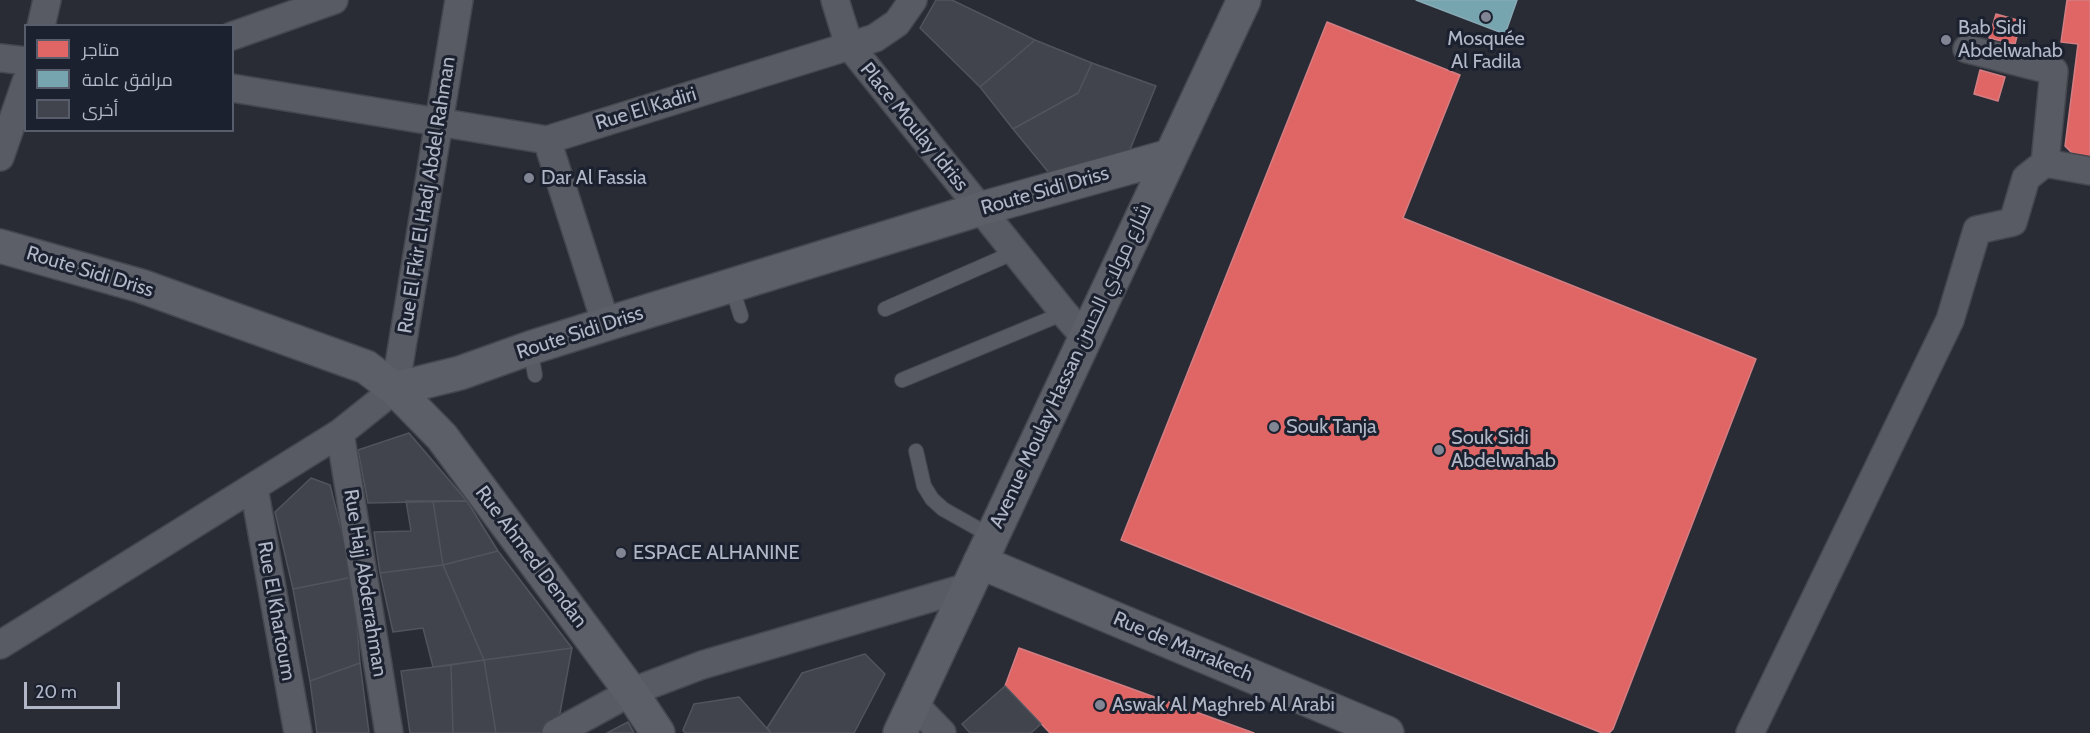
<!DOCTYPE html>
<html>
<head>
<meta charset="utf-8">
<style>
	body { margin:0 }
	#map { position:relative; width:2090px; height:733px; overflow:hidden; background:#292c35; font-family:Cabin,Cairo,sans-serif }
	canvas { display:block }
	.legend { position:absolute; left:24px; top:24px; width:210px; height:108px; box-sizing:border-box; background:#1c2130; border:2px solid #585d6c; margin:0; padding:8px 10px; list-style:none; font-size:18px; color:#b2b7c7 }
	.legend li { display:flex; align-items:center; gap:12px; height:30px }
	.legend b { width:30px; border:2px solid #585d6c }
	.scale { position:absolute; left:24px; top:682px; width:96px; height:27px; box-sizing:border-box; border:3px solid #b2b7c7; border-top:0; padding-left:8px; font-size:18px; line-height:21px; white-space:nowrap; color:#b2b7c7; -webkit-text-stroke:4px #1c2130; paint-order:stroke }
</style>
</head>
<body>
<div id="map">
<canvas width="2090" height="733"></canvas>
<ul class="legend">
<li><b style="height:16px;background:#e06666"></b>متاجر</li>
<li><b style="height:16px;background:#76a5af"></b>مرافق عامة</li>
<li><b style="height:16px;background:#41444c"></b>أخرى</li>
</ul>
<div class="scale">20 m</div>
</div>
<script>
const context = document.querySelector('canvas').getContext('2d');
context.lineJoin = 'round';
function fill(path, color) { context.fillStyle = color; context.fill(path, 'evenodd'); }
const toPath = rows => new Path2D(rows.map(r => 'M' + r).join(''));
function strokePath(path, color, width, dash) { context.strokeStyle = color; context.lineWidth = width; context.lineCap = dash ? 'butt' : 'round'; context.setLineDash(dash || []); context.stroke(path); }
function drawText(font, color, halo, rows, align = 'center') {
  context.font = font + ' Cabin,Cairo,sans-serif'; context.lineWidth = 6; context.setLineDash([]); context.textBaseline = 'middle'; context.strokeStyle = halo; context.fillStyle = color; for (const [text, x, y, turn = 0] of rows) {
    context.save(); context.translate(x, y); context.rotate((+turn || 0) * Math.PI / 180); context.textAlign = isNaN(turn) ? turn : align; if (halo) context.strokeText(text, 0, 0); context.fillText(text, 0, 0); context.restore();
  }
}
const shops = toPath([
	[2067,0,2090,0,2090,162,2079,160,2065,146,2078,44,2061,42,2067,0],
	[1996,14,2021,21,2015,44,1989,38,1996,14],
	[1327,22,1460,75,1403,218,1756,359,1613,729,1609,733,1602,733,1121,540,1327,22],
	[1980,70,2005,77,1998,101,1974,94,1980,70],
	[1019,648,1254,733,1050,733,1005,686,1019,648]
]);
fill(shops, '#e06666');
strokePath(shops, '#d27e83', 1.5);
const public = toPath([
	[1416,0,1517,0,1505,34,1416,0]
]);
fill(public, '#76a5af');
strokePath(public, '#88aab6', 1.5);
const building = toPath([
	[936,0,952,0,1035,40,980,87,920,28,936,0],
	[1035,40,1092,63,1078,93,1013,129,980,87,1035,40],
	[1092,63,1156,86,1129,152,1054,179,1013,129,1078,93,1092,63],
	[409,433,467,501,368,503,358,450,409,433],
	[311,478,330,485,353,577,293,589,275,512,311,478],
	[406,501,433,501,443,565,380,573,374,532,411,531,406,501],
	[433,501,467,501,498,551,443,565,433,501],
	[498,551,572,648,484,660,443,565,498,551],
	[443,565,484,660,433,667,423,628,393,632,380,573,443,565],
	[353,577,360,663,310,681,293,589,353,577],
	[572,648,557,729,541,733,496,733,484,660,572,648],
	[865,654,885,674,854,733,771,733,767,728,802,673,865,654],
	[484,660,496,733,453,733,451,665,484,660],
	[360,663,369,733,317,733,310,681,360,663],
	[451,665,453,733,410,733,401,671,451,665],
	[1005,686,1041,724,1031,733,970,733,962,724,1005,686],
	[739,697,771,733,685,733,683,730,694,704,739,697],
	[628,722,634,733,607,733,628,722]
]);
fill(building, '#41444c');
strokePath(building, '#51545d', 1.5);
const lane = toPath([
	[731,285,741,316],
	[885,309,1015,252],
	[530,348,535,375],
	[902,380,1064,313],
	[916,451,924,486,932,499,943,509,991,536]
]);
const street = toPath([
	[835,0,849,45,1064,313,1085,337],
	[41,26,47,0],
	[232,36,334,0],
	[1967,49,2054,71,2045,163,2090,171],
	[0,58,26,61],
	[232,88,547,140,875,38,897,23,913,0],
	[547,140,606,324],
	[0,157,26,82],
	[340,433,389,733],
	[254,488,298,733],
	[0,645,340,433,395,389,459,0],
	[914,704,942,733],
	[556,733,631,692,702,665,968,587],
	[1750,733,1950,320,1977,230,2013,222,2026,178,2045,163]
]);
const secondary = toPath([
	[0,246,141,286,366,367,395,389,442,437,631,692,658,733],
	[395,389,460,373,530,348,606,324,980,209,1170,156],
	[980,562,1387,733],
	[900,733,1244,0]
]);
strokePath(lane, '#45474f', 16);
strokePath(street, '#45474f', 30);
strokePath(secondary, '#45474f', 36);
strokePath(lane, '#585b63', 14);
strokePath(street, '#585b63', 27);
strokePath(secondary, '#5c5f68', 33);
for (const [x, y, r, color] of [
	[1486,17,6,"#828694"],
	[1946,40,6,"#828694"],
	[529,178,6,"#828694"],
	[1274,427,6,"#828694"],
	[1439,450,6,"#828694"],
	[621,553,6,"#828694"],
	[1100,705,6,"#828694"]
]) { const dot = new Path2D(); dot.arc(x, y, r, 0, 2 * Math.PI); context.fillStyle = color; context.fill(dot); strokePath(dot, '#1c2130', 2); }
drawText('20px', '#b2b7c7', '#1c2130', [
	["Bab Sidi",1958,28],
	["Abdelwahab",1958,51],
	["Mosquée",1486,39,"center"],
	["Al Fadila",1486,62,"center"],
	["Dar Al Fassia",541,178],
	["Souk Tanja",1286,427],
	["Souk Sidi",1451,438],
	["Abdelwahab",1451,461],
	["ESPACE ALHANINE",633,553],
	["Aswak Al Maghreb Al Arabi",1112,705]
], 'left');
drawText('20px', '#b2b7c7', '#1c2130', [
	["Rue El Kadiri",646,109,-17],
	["Place Moulay Idriss",914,127,51],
	["Route Sidi Driss",1045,191,-16],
	["Rue El Fkir El Hadj Abdel Rahman",427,195,-81],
	["Route Sidi Driss",90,272,17],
	["Route Sidi Driss",580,333,-18],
	["Avenue Moulay Hassan شارع مولاي الحسن",1071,366,-65],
	["Rue Ahmed Dendan",531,557,53],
	["Rue Hajj Abderrahman",365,583,81],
	["Rue El Khartoum",276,611,80],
	["Rue de Marrakech",1183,647,23]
]);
</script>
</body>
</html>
